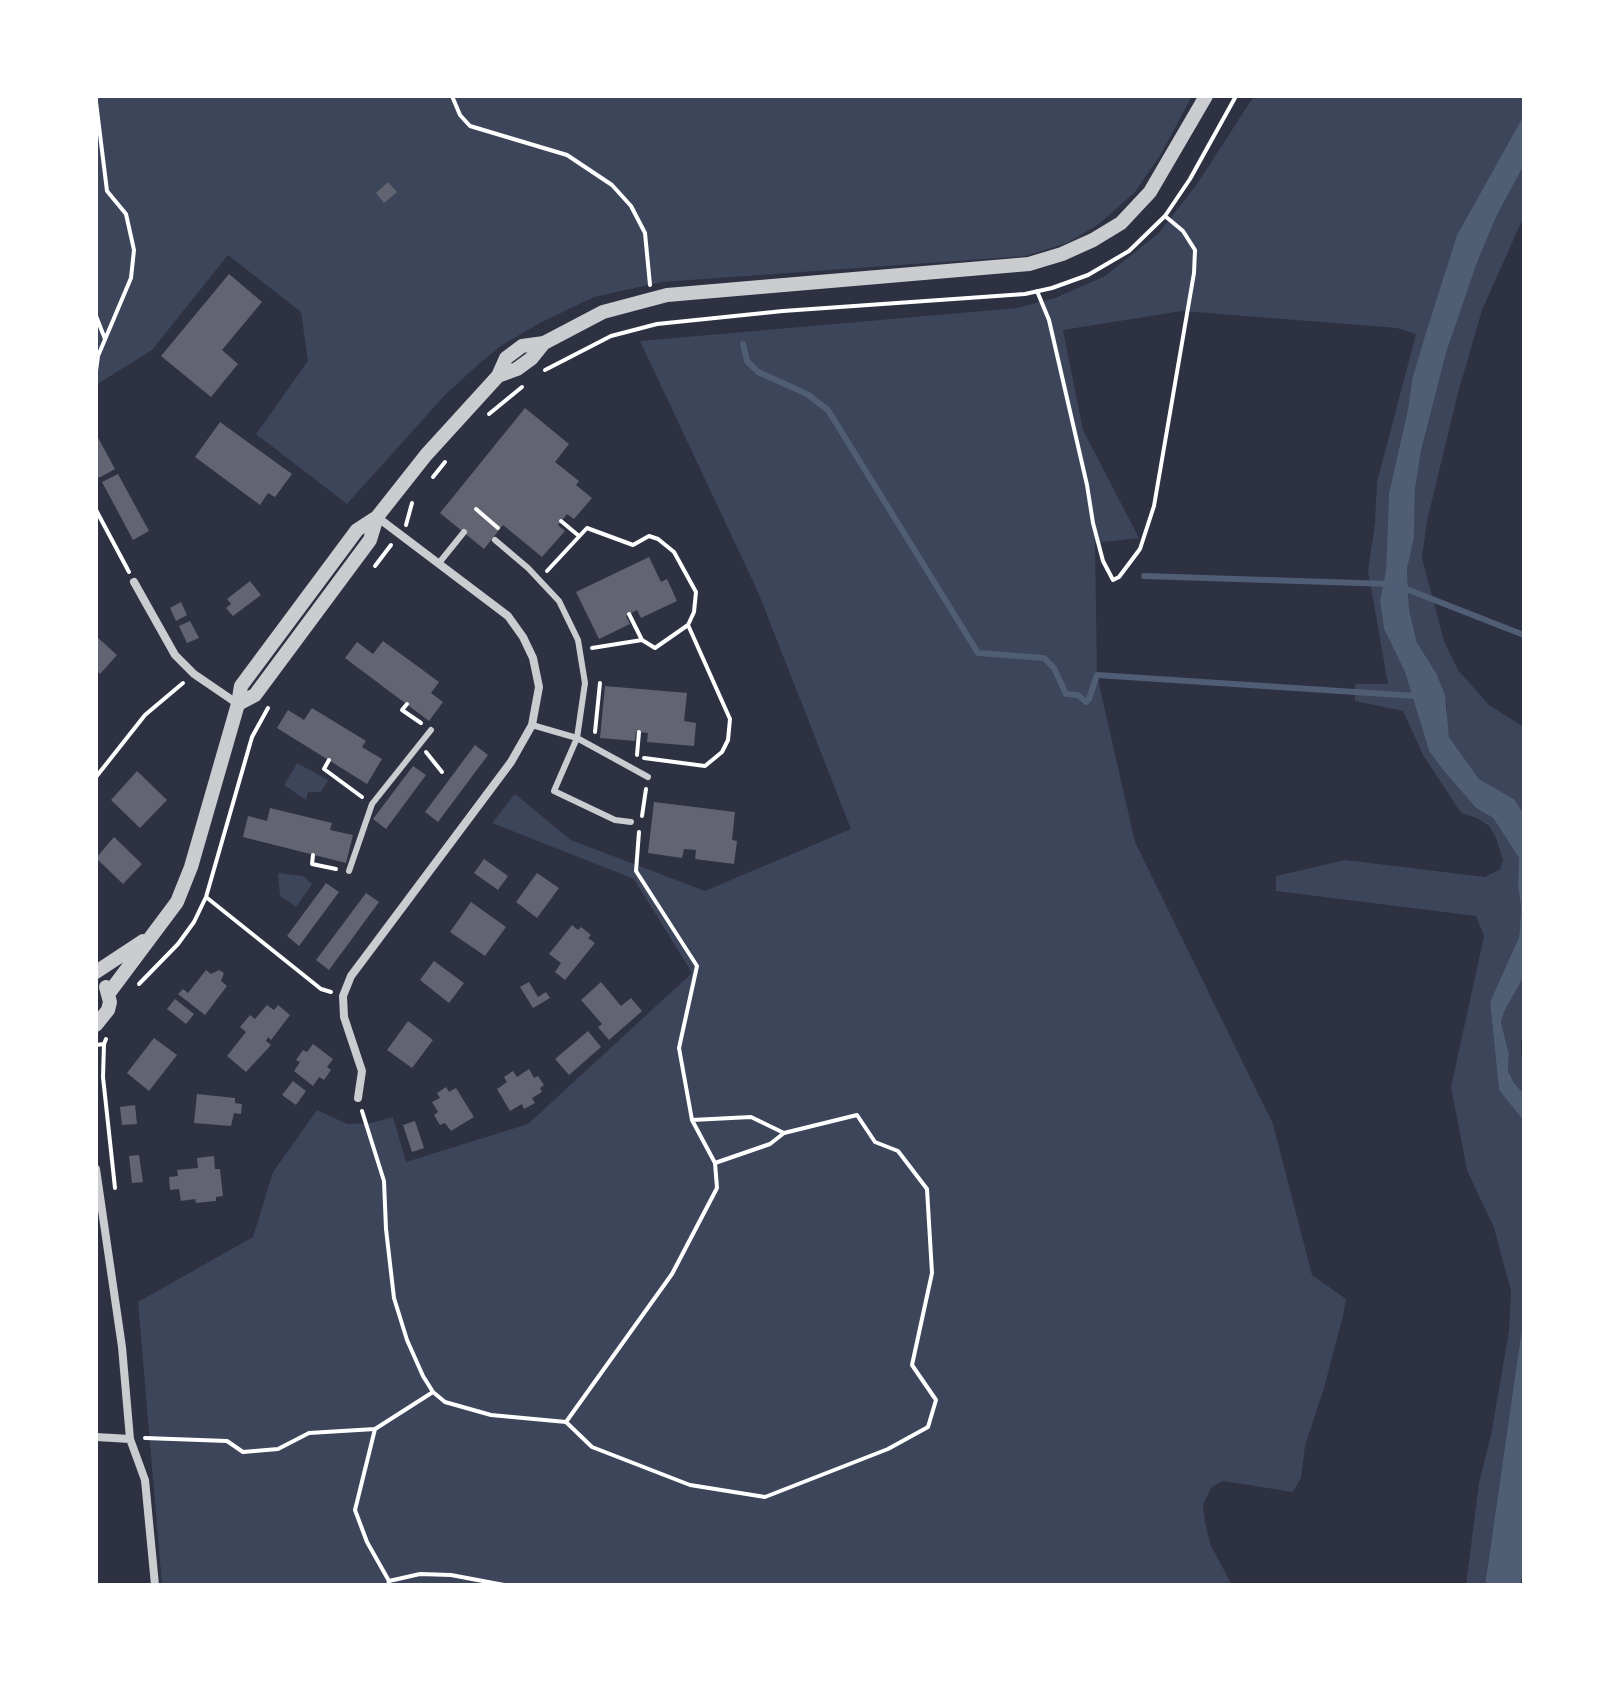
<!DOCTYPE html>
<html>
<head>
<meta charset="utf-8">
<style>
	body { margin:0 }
	#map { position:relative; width:1620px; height:1681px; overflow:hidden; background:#2d3142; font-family:Georgia,serif }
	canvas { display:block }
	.frame { position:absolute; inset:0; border:98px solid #fff; pointer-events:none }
</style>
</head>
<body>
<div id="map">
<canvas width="1620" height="1681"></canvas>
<div class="frame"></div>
</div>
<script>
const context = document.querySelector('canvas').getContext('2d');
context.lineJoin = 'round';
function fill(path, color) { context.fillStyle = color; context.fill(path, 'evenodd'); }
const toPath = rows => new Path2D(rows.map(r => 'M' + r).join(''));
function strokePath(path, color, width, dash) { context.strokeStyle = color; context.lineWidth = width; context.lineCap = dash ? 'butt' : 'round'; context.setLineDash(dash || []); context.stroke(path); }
fill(toPath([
	[96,96,1192,96,1161,154,1135,192,1099,224,1067,243,1026,256,662,282,594,297,540,323,502,345,481,362,445,395,347,504,256,434,308,361,301,312,228,255,152,350,96,385],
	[1254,96,1524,96,1524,115,1457,235,1412,380,1408,409,1389,493,1386,570,1380,601,1384,629,1405,672,1429,751,1443,770,1476,808,1493,818,1519,858,1518,884,1521,908,1519,937,1490,1002,1499,1089,1524,1121,1524,1314,1485,1585,1466,1585,1479,1483,1491,1435,1509,1331,1511,1291,1494,1228,1467,1170,1451,1087,1484,936,1476,916,1276,891,1276,876,1345,860,1485,877,1500,869,1503,860,1496,838,1489,826,1477,818,1461,813,1423,755,1403,711,1355,701,1355,684,1388,684,1368,571,1375,523,1377,482,1416,334,1397,328,1182,311,1063,330,1083,430,1139,538,1095,543,1097,675,1135,842,1273,1124,1312,1275,1346,1299,1343,1316,1324,1388,1305,1446,1301,1478,1293,1492,1223,1481,1212,1487,1203,1504,1205,1523,1211,1546,1232,1585,162,1585,138,1302,253,1237,273,1172,317,1110,347,1124,371,1123,393,1117,406,1162,528,1124,692,973,634,879,492,823,515,794,571,840,705,891,851,829,758,592,640,341,1017,308,1055,298,1105,276,1159,233,1197,184],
	[1524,165,1524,216,1482,310,1458,393,1427,521,1422,558,1444,641,1458,670,1489,705,1524,727,1524,814,1514,799,1479,779,1449,737,1447,724,1447,706,1417,643,1409,609,1407,569,1414,538,1415,489,1421,451,1446,353,1478,260,1497,215],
	[297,763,328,780,321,792,308,792,306,800,284,785],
	[278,873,303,876,312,884,296,907,280,896],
	[1524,976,1524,1024,1521,1044,1524,1094,1514,1083,1508,1071,1509,1054,1501,1022,1504,1012]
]), '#3c4559');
fill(toPath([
	[1524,115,1524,165,1497,215,1478,260,1446,353,1421,451,1415,489,1414,538,1407,569,1409,609,1417,643,1436,673,1445,695,1449,737,1479,779,1514,799,1524,814,1524,976,1504,1012,1501,1022,1509,1054,1508,1071,1514,1083,1524,1094,1524,1121,1499,1090,1490,1002,1519,937,1521,908,1518,884,1519,858,1493,818,1476,808,1443,770,1429,751,1405,672,1384,629,1380,601,1386,570,1389,493,1408,409,1412,380,1425,336,1457,235],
	[1524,1314,1522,1577,1520,1585,1485,1585]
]), '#4f5d75');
strokePath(toPath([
	[743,344,747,361,758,372,807,394,828,410,978,653,1044,658,1054,668,1066,694,1078,695,1086,702,1089,699,1097,675,1416,696],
	[1144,576,1390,584],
	[1401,587,1524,635]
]), '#4f5d75', 6);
fill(toPath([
	[388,182,397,192,384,203,376,193],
	[229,274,262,302,222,350,238,364,211,397,161,356],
	[525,408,569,444,555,462,579,481,576,485,592,498,574,519,567,514,558,525,565,531,542,557,503,525,484,549,440,513],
	[220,422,292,474,275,497,268,493,260,505,195,457],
	[96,434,115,469,99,478,96,472],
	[118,474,149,531,133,540,102,482],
	[649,557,661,582,667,579,677,601,641,618,637,610,626,616,630,624,599,639,576,592],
	[250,581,261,595,233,616,226,608,231,604,227,599],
	[181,602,187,615,176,621,170,608],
	[190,621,199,638,187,643,179,626],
	[96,636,117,655,100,674,96,670],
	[383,641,439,682,431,693,443,702,429,721,345,658,357,642,373,654],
	[605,686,687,693,684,721,696,723,694,746,647,742,648,733,639,732,636,732,635,741,600,738],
	[312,708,366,741,362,747,382,759,367,784,277,728,288,710,304,720],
	[475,745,488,755,438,822,425,812],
	[413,766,426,775,386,829,373,819],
	[137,771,167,800,140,828,111,800],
	[654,802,735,812,732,840,737,841,734,864,695,859,696,850,684,849,682,858,648,853],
	[270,808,332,823,330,830,353,835,346,863,243,837,248,816,267,821],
	[114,837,142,864,123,884,96,858],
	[484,859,508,876,498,890,474,873],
	[537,873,559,888,537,918,516,902],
	[326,883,339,892,299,946,287,936],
	[366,893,379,902,329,970,316,960],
	[471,902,506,927,485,956,450,932],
	[572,925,578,930,581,927,591,935,588,938,595,943,565,980,555,972,561,963,549,954],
	[434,961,464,983,449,1003,420,980],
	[206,970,211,974,219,970,224,973,221,981,227,986,205,1015,178,994,183,989,188,993],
	[529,982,538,997,546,992,550,998,533,1008,520,987],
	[601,982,621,1006,631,998,642,1011,609,1040,598,1027,602,1024,581,1000],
	[175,999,194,1014,186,1024,167,1009],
	[267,1005,274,1010,278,1005,290,1015,271,1040,268,1037,266,1041,271,1045,246,1072,227,1056,246,1032,240,1027,250,1015,255,1019],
	[408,1021,433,1040,412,1068,387,1050],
	[588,1031,601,1047,569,1075,555,1059],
	[154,1038,177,1055,149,1091,127,1073],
	[313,1044,333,1059,327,1067,331,1070,324,1080,319,1077,313,1086,294,1071,300,1062,296,1060,303,1050,307,1052],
	[529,1069,534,1078,538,1076,544,1085,540,1088,542,1092,532,1098,535,1103,524,1109,522,1104,510,1111,497,1089,507,1082,504,1077,513,1071,517,1077],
	[293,1081,306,1091,296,1105,282,1095],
	[446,1087,449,1092,456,1088,474,1117,451,1131,445,1123,440,1125,434,1115,438,1112,432,1102,440,1098,437,1093],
	[197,1094,235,1098,235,1103,242,1104,241,1114,234,1113,231,1126,194,1123],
	[135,1105,137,1124,122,1125,120,1107],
	[415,1121,424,1148,412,1152,403,1125],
	[139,1155,143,1182,132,1183,129,1156],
	[214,1156,215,1169,220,1169,223,1196,216,1197,216,1201,196,1203,195,1199,181,1201,179,1189,170,1190,169,1177,178,1176,177,1170,198,1168,197,1158]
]), '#626471');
strokePath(toPath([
	[452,96,460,115,470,126,567,155,612,185,631,206,645,233,650,285],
	[96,102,107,191,126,214,134,250,131,278,98,356,96,371],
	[1037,291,1049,320,1087,485,1093,523,1103,561,1113,580,1119,577,1140,549,1154,506,1194,273,1195,250,1183,231,1165,216],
	[96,316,105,339],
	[545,370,611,336,657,324,783,311,1025,294,1052,288,1088,275,1129,251,1165,216,1190,179,1236,96],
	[489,414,522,387],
	[433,477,445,462],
	[476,509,498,528],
	[96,510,129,572],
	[561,521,579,536],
	[406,525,412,503],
	[375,566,391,545],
	[547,571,587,528,633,545,649,536,658,539,674,552,696,592,694,612,688,625,730,719,728,740,722,752,705,766,644,758],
	[629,614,642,640],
	[592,648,642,640,655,648,688,625],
	[407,704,402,710,421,723],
	[595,732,600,683],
	[426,752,442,772],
	[637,755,639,732],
	[329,760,324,769,362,797],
	[96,777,145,715,183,683],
	[642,816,646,789],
	[313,855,312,864,336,869],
	[206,897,321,989,331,992],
	[139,984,178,944,194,922,206,897,252,737,268,708],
	[104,1044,103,1077,115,1188],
	[96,1045,104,1044,106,1039],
	[362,1111,384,1181,386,1229,394,1298,407,1340,423,1376,433,1392,445,1402,491,1415,566,1422,592,1447,690,1485,765,1497,888,1449,928,1427,936,1400,912,1365,932,1273,927,1189,898,1151,875,1142,857,1115,784,1133,770,1144,715,1163],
	[692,1120,751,1117,784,1133],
	[566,1422,672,1274,717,1188,715,1163,692,1120,679,1048,697,966,636,871,639,832],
	[375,1429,355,1510,367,1542,389,1581,388,1585],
	[145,1438,227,1441,243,1452,278,1449,309,1433,375,1429,433,1392],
	[389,1581,420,1574,451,1575,504,1585]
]), '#fff', 4);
strokePath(toPath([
	[495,540,528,568,559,601,578,640,585,683,577,738,554,791,615,820,631,822],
	[439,563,464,532],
	[532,725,577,738,648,777],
	[349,871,372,804,431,730]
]), '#caccd0', 6);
strokePath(toPath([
	[134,582,175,655,194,674,238,704],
	[358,1098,362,1071,344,1017,343,996,351,976,511,762,532,725,539,687,533,658,523,637,508,616,377,517],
	[96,1169,122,1347,130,1439,145,1480,155,1585],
	[96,1437,130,1439]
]), '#caccd0', 8);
strokePath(toPath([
	[498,376,517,369,532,358,544,343],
	[238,704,255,695,370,540,377,517],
	[96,972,143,941],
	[109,993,177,902,191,867,238,704,241,686,357,530,377,517,426,455,498,376,506,358,522,346,544,343,603,312,667,295,1029,264,1062,254,1093,240,1121,223,1150,192,1206,96],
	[96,1025,108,1010,110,1002,106,987]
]), '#caccd0', 14);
</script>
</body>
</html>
